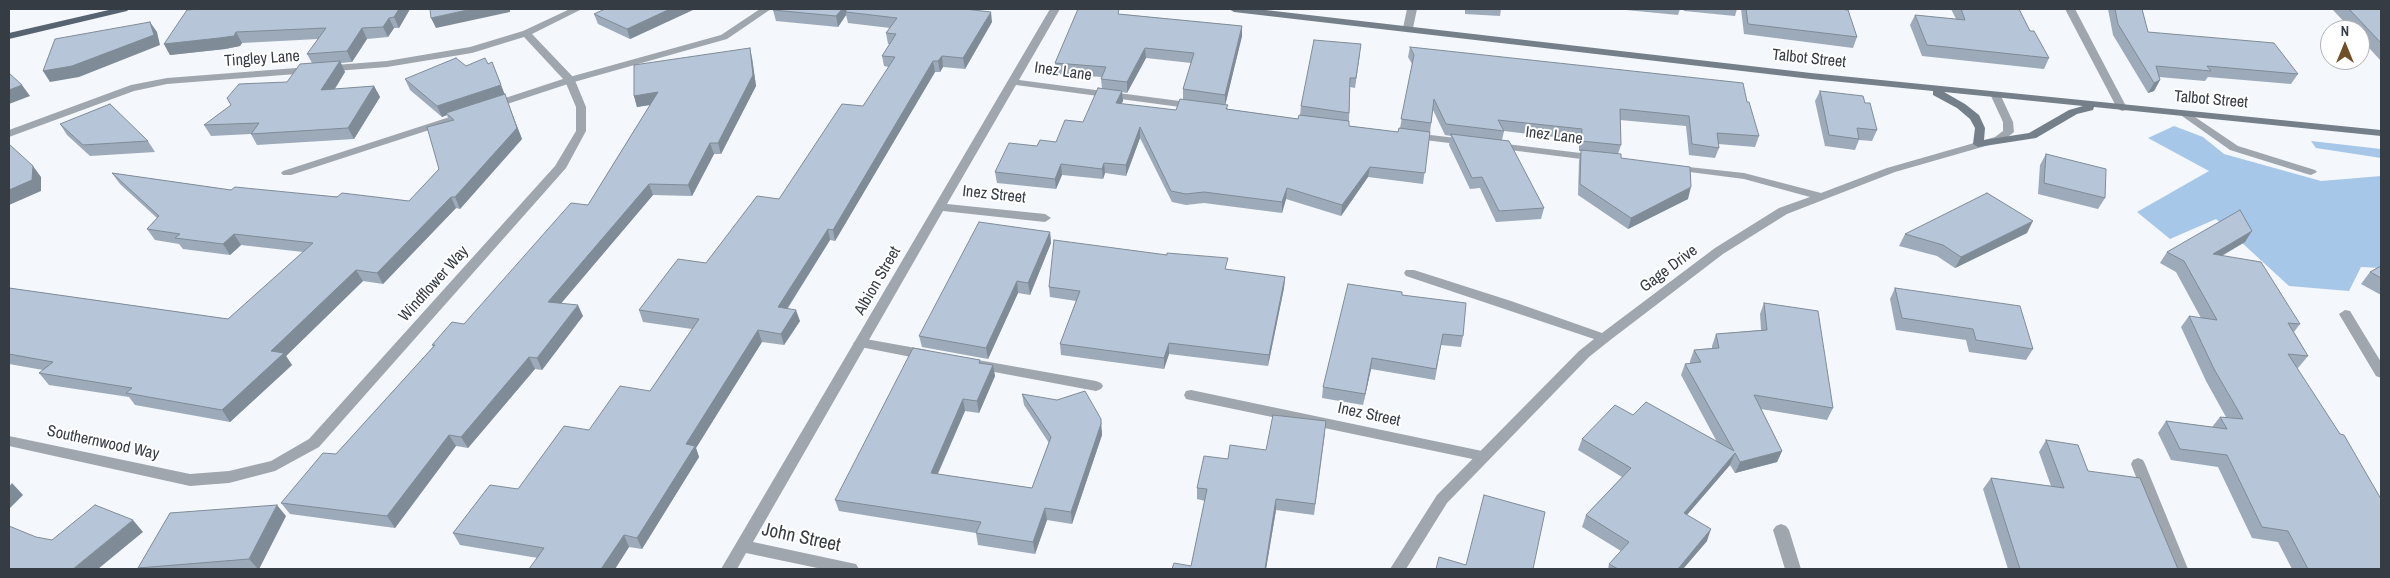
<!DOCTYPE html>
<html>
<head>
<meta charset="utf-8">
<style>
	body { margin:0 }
	#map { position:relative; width:2390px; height:578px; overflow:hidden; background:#f4f7fb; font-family:"Archivo Narrow",sans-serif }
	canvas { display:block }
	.frame { position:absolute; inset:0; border:10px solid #363c44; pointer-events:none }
	.north { position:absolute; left:2320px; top:20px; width:50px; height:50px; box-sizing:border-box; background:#fff; border:1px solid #afb1b4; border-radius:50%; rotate:0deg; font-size:14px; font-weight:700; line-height:20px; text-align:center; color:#363c44 }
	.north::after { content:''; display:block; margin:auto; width:18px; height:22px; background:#705026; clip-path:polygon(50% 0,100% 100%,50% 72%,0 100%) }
</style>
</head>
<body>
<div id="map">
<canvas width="2390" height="578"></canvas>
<div class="frame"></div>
<div class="north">N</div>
</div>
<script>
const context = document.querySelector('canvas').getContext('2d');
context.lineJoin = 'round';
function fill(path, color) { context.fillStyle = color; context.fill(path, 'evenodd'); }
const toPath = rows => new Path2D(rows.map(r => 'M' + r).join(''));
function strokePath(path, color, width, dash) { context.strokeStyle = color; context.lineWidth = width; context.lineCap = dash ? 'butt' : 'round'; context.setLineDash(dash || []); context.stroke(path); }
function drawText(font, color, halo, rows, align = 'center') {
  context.font = font + ' "Archivo Narrow",sans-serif'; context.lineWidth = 4; context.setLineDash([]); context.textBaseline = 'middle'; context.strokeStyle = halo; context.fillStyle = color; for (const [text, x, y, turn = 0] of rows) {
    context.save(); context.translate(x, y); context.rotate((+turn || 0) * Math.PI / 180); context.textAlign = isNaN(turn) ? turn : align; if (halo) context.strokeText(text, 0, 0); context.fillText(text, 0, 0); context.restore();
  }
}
fill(toPath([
	[2174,126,2203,137,2224,154,2321,181,2381,176,2381,268,2361,267,2349,291,2289,286,2216,219,2170,239,2137,212,2209,171,2148,138],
	[2311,141,2381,149,2381,158,2316,148]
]), '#a7c7e9');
fill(toPath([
	[760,9,771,9,727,39,574,82,495,108,491,109,486,106,487,104,566,78,721,35,760,9],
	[465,112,469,113,469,117,291,175,283,175,281,173,283,171,465,112],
	[860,338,927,350,932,352,934,355,932,358,927,360,855,346,853,343,860,338],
	[978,360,1096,381,1101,383,1103,386,1101,389,1096,391,973,368,971,365,973,362,978,360],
	[1191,390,1482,451,1487,452,1489,456,1487,460,1482,461,1186,399,1184,395,1186,391,1191,390],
	[2138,458,2143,460,2145,464,2188,569,2172,569,2131,464,2133,460,2138,458]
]), '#9fa6ae');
fill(toPath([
	[570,9,582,9,532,34,574,78,586,107,586,131,566,168,319,447,275,471,229,483,190,486,9,446,9,436,190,474,229,471,271,461,309,439,555,166,576,131,576,107,565,81,524,37,472,53,387,67,167,84,134,91,9,137,9,130,131,85,167,78,387,61,470,47,523,31,570,9],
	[1050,9,1060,9,1019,80,1195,103,1200,106,1195,109,1016,85,947,204,1045,214,1051,218,1045,222,943,211,753,542,851,563,856,564,859,569,822,569,746,553,737,569,721,569,1050,9],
	[1407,9,1417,9,1413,28,1408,31,1403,28,1407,9],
	[2065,9,2075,9,2127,108,2126,110,2122,111,2117,108,2065,9],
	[1996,93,2001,96,2013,122,2014,132,2003,141,1895,172,1787,214,1723,254,1609,341,1589,357,1447,503,1406,569,1390,569,1437,495,1579,351,1594,339,1406,276,1404,273,1406,270,1414,270,1511,301,1602,333,1715,248,1779,208,1810,197,1744,179,1674,170,1670,169,1668,167,1670,165,1744,173,1821,193,1887,168,1995,137,2003,131,2003,122,1991,96,1996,93],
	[2186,111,2238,146,2315,170,2317,172,2311,175,2307,174,2230,150,2182,116,2182,112,2186,111],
	[1413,133,1465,139,1470,142,1465,145,1409,138,1408,136,1409,134,1413,133],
	[1498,143,1597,155,1603,158,1597,161,1494,148,1493,146,1498,143],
	[2345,310,2350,311,2381,362,2381,378,2376,376,2339,314,2345,310],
	[1781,524,1786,526,1789,530,1801,569,1785,569,1773,530,1776,526,1781,524]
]), '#9fa6ae');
fill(toPath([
	[1229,9,1257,9,1811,73,2381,130,2381,136,2094,107,2093,110,2077,114,2036,138,1978,147,1973,144,1975,128,1970,119,1957,108,1933,95,1933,91,1811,79,1234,12,1229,9],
	[1944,92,2083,106,2069,110,2029,133,1984,140,1985,128,1979,115,1965,104,1944,92]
]), '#747f8a');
fill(toPath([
	[113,9,129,9,127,11,9,39,9,33,113,9]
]), '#576371');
fill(toPath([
	[200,9,410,9,399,28,394,28,388,37,367,39,352,62,341,63,345,72,335,89,374,86,380,97,354,139,257,145,251,134,211,136,204,125,287,82,312,63,307,54,318,39,242,43,240,46,225,49,170,55,164,44],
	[695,9,630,39,598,24,594,14],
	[774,9,970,9,992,22,965,69,943,67,940,72,935,72,835,241,830,240,788,308,800,321,784,345,762,342,696,448,699,457,642,549,629,547,615,569,529,569,538,558,460,545,453,533,518,489,589,430,650,391,692,329,643,322,639,310,706,263,779,199,863,106,889,67,884,66,882,56,890,44,888,44,886,33,890,28,848,23,846,15,838,27,776,21,773,10],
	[1465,9,1501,9,1500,16,1465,14],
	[1626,9,1680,9,1678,15,1626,10],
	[1683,9,1737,9,1735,16,1684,11],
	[1741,9,1839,9,1857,37,1853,48,1744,34],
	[1951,9,2019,9,2030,31,2049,58,2044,69,1922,56,1910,25,1915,15,1956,19],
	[2108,9,2142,9,2148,32,2298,74,2291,84,2208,77,2205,81,2159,77,2160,80,2154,91,2148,93,2113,35],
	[2332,9,2381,9,2381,61,2360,38,2360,30,2352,30],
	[1120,14,1242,26,1242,36,1225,105,1228,109,1298,119,1300,115,1301,106,1360,54,1355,88,1350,87,1349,121,1349,126,1398,132,1400,128,1412,64,1408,57,1410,47,1747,102,1759,136,1755,147,1718,144,1719,148,1715,158,1689,155,1686,126,1620,120,1621,145,1618,154,1621,158,1688,199,1628,229,1578,195,1579,161,1581,151,1579,151,1579,140,1504,131,1502,140,1544,208,1541,219,1496,222,1480,188,1470,189,1449,145,1451,136,1445,135,1433,110,1423,184,1368,177,1341,216,1286,199,1282,213,1204,203,1186,205,1172,202,1140,138,1126,176,1105,173,1103,179,1062,175,1056,189,997,183,995,172,1037,146,1056,142,1083,122,1102,88,1101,79,1102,77,1056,74,1055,63],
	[1146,58,1191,63,1183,89,1183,99,1176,110,1121,104,1123,101,1122,92,1127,93],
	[752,58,756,86,721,154,714,154,692,196,653,195,561,303,583,316,542,370,535,369,468,448,456,446,395,528,290,514,281,503,336,454,433,347,432,345,464,324,588,205,650,105,637,107,634,96],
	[492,62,522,139,460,209,456,208,383,284,363,281,286,356,292,365,230,422,135,405,129,397,49,385,39,373,43,370,9,364,9,288,228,319,303,252,241,245,230,255,183,249,179,244,155,240,147,229,157,218,120,184,112,173,231,190,409,201,439,169,449,121,447,115,442,117,410,90,405,79,466,66,488,64],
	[1820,91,1865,103,1877,130,1872,141,1859,140,1855,150,1825,146,1815,101],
	[60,124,148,141,155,152,90,156,67,135],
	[2046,154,2105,198,2098,209,2038,194,2040,165],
	[1050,232,1051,243,1030,295,1018,293,988,359,922,347,919,336],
	[2027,233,1955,268,1937,256,1899,246,1905,234],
	[2245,242,2222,256,2300,324,2294,332,2308,356,2298,368,2297,367,2381,569,2292,569,2278,542,2252,538,2218,467,2171,460,2158,433,2166,421,2212,427,2220,417,2226,417,2206,381,2181,327,2189,316,2201,318,2176,272,2160,263,2167,252],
	[2381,266,2381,295,2361,284,2370,272],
	[1227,270,1285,277,1284,288,1268,366,1169,354,1164,369,1061,355,1060,344,1076,301,1050,297,1049,287],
	[1895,288,2033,349,2026,360,1969,352,1966,340,1896,330,1890,299],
	[1402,295,1463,336,1461,347,1441,345,1435,380,1371,369,1363,405,1322,398,1323,387],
	[1764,303,1833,408,1827,420,1761,409,1782,451,1777,462,1735,473,1730,465,1687,515,1707,541,1683,569,1608,569,1609,564,1621,551,1582,527,1586,515,1622,477,1578,450,1582,439,1633,415,1717,442,1681,375,1685,364,1690,363,1690,361,1694,350,1712,348,1712,346,1716,334,1761,330,1760,314],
	[981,363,993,365,995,376,979,413,965,411,938,474,1032,488,1049,443,1024,405,1022,394,1102,430,1102,435,1072,524,1047,520,1035,554,978,545,976,533,839,511,835,500],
	[1325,433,1314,515,1276,510,1266,569,1172,569,1191,566,1205,501,1197,499,1197,488,1228,459,1266,450],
	[2046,440,2088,471,2178,569,2008,569,1983,489,1991,478,2051,486,2039,452],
	[286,516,259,569,140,569,138,568]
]), '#9daaba');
fill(toPath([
	[399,9,410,9,399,28,394,17],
	[472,9,510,9,510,12,436,28,431,18],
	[670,9,695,9,630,39,627,29],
	[842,9,849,9,846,12,846,15,838,27,836,16],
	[991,12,992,22,965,69,963,58],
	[389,18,394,28,388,37,383,27],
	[150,22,157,32,160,45,79,77,50,82,43,71],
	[1242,26,1242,36,1225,106,1225,95],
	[362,28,367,39,352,62,347,51],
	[236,32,242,43,240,46,225,49,170,55,164,44],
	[750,48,752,58,756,86,721,154,718,143],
	[1145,48,1146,58,1127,93,1127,82],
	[942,56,943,67,940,72,938,61],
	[340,61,345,72,327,101,321,90],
	[933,61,935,72,835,241,833,230],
	[492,62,522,139,460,209,455,197,517,128,446,113,447,115,442,117,437,106],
	[2160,80,2154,91,2148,93,2154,83],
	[22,85,30,96,9,104,9,90],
	[374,86,380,97,354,139,348,128],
	[1122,91,1123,101,1116,114,1116,103],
	[658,92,662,103,637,107,634,96],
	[1140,127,1140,138,1126,176,1126,165],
	[710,143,714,154,692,196,688,185],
	[1104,163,1105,173,1103,179,1102,169],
	[1061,164,1062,175,1056,189,1055,179],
	[33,166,41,177,41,191,9,205,9,190],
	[1370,167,1368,177,1341,216,1342,205],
	[649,184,653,195,553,313,548,302],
	[1691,187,1688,199,1628,229,1631,218],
	[1287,188,1286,199,1282,213,1282,202],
	[451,197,456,208,383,284,377,273],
	[2033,221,2027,233,1955,268,1961,257],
	[828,229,830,240,781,318,778,307],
	[2252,231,2245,242,2205,265,2213,254],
	[1050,232,1051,243,1030,295,1028,283],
	[234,234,241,245,230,255,223,244],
	[356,270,363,281,286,356,292,365,230,422,222,410,271,351],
	[1285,277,1284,288,1268,366,1269,355],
	[1017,281,1018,293,988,359,986,348],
	[578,305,583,316,542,370,537,358],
	[796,310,800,321,784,345,781,334],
	[758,330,762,342,696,448,699,457,642,549,637,538,686,444],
	[1169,343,1169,354,1164,369,1164,358],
	[529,357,535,369,468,448,461,437],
	[1372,358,1371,369,1363,405,1365,394],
	[993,365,995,376,979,413,977,401],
	[963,399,965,411,933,484,931,473],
	[1101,419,1102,435,1072,524,1071,512],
	[449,435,456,446,395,528,387,516],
	[1782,451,1777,462,1735,473,1740,462],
	[1735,453,1730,465,1679,524,1684,513],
	[12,483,23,495,9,509,9,487],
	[1276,499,1276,510,1266,569,1265,569],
	[277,505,286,516,259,569,258,569,249,559],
	[1045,508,1047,520,1035,554,1033,542],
	[133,520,143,532,98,569,73,569],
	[1711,529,1707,541,1683,569,1678,569],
	[624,535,629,547,615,569,601,569]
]), '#7f8b97');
const building = toPath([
	[200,9,399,9,394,17,389,18,383,27,362,28,347,51,307,54,326,28,236,32,234,36,219,38,164,44,187,10,200,9],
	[430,9,472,9,431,18,430,9],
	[605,9,670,9,627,29,594,14,605,9],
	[774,9,842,9,836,16,773,10,774,9],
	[846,9,965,9,991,12,963,58,942,56,938,61,933,61,833,230,828,229,778,307,796,310,781,334,758,330,686,444,695,446,637,538,624,535,601,569,529,569,544,548,453,533,490,485,518,489,564,426,589,430,620,386,650,391,699,319,639,310,678,259,706,263,757,196,779,199,842,104,863,106,895,57,882,56,896,34,886,33,897,18,846,12,846,9],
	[1078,9,1119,9,1118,14,1242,26,1225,95,1183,89,1194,53,1145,48,1127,82,1101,79,1106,67,1055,63,1078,9],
	[1746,9,1839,9,1848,10,1857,37,1748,24,1746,9],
	[1961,9,2019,9,2030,31,2034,31,2049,58,1927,45,1915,15,1965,20,1961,9],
	[2115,9,2142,9,2148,32,2274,43,2298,74,2207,66,2211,71,2156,66,2160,80,2154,83,2118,24,2115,9],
	[2349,9,2381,9,2381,43,2349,9],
	[150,22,154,35,72,66,43,71,55,39,150,22],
	[1314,40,1361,44,1356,78,1350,78,1349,113,1301,106,1314,40],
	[1410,47,1743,83,1747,102,1749,102,1759,136,1717,133,1719,148,1692,144,1689,116,1620,109,1621,145,1581,141,1582,129,1498,120,1504,131,1446,124,1434,99,1431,123,1401,119,1414,55,1410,47],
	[750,48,753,75,718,143,710,143,688,185,649,184,548,302,578,305,537,358,529,357,461,437,449,435,387,516,281,503,323,453,336,454,435,345,432,345,452,322,464,324,571,203,588,205,658,92,634,96,634,65,750,48],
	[456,58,466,66,485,58,488,64,492,62,501,85,437,106,405,79,456,58],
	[340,61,321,90,374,86,348,128,251,134,259,123,204,125,231,105,227,98,239,84,287,82,300,64,340,61],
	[9,73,22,85,9,90,9,73],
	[1098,88,1122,91,1116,103,1176,110,1180,99,1228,105,1226,109,1298,119,1299,115,1349,121,1349,126,1398,132,1399,128,1430,132,1425,173,1370,167,1342,205,1287,188,1282,202,1204,192,1186,194,1171,191,1140,127,1126,165,1104,163,1102,169,1061,164,1055,179,995,172,1009,143,1037,146,1040,140,1056,142,1065,120,1083,122,1098,88],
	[1820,91,1863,96,1865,103,1870,103,1877,130,1857,128,1859,139,1829,135,1820,91],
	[505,94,517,128,455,197,451,197,377,273,356,270,271,351,284,353,222,410,126,393,132,388,39,373,53,362,9,354,9,288,228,319,313,243,234,234,223,244,175,238,180,234,147,229,159,216,112,173,231,190,235,187,337,197,342,193,409,201,439,169,427,127,454,120,446,113,505,94],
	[110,104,148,141,83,145,60,124,110,104],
	[1451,134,1509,141,1544,208,1499,211,1482,177,1472,178,1451,134],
	[9,144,33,166,32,180,9,190,9,144],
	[1581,150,1621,154,1621,158,1690,167,1691,187,1631,218,1580,184,1581,150],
	[2046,154,2106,169,2105,198,2044,183,2046,154],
	[1987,193,2033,221,1961,257,1943,245,1905,234,1987,193],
	[2240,210,2252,231,2213,254,2261,262,2300,324,2288,323,2308,356,2288,354,2340,434,2344,435,2381,499,2381,569,2308,569,2288,531,2262,527,2227,455,2180,449,2166,421,2227,429,2220,417,2243,419,2214,369,2189,316,2217,320,2184,261,2167,252,2240,210],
	[979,222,1050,232,1028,283,1017,281,986,348,919,336,979,222],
	[1054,240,1167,255,1167,253,1228,258,1225,269,1285,277,1269,355,1169,343,1164,358,1060,344,1080,291,1049,287,1054,240],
	[2381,266,2381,278,2370,272,2381,266],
	[1348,284,1402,292,1402,295,1466,303,1463,336,1443,334,1436,369,1372,358,1365,394,1323,387,1348,284],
	[1895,288,2020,306,2033,349,1976,340,1973,329,1902,318,1895,288],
	[1764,303,1818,311,1833,408,1754,395,1782,451,1740,462,1735,453,1684,513,1711,529,1678,569,1618,569,1609,564,1629,542,1586,515,1631,468,1582,439,1615,405,1633,415,1646,402,1734,451,1685,364,1701,362,1694,350,1719,348,1716,334,1767,330,1764,303],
	[913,348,980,360,979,363,993,365,977,401,963,399,931,473,1032,488,1051,437,1022,394,1057,400,1085,391,1101,419,1101,424,1071,512,1045,508,1033,542,976,533,981,522,835,500,913,348],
	[1273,415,1326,421,1315,504,1276,499,1265,569,1172,569,1174,563,1191,566,1207,489,1197,488,1204,456,1228,459,1230,445,1266,450,1273,415],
	[2046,440,2078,445,2088,471,2140,478,2178,569,2020,569,1991,478,2064,488,2046,440],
	[1484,495,1545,512,1533,569,1436,569,1439,557,1466,565,1484,495],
	[95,505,133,520,73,569,9,569,9,526,36,537,52,540,95,505],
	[277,505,249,559,138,568,170,513,277,505]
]);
fill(building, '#b6c6d8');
strokePath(building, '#7f8b97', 1);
drawText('16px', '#363c44', '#fff', [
	["Tingley Lane",262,59,-4],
	["Talbot Street",1809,59,6],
	["Inez Lane",1063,72,8],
	["Talbot Street",2211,100,5],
	["Inez Lane",1554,136,7],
	["Inez Street",994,195,6],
	["Gage Drive",1669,269,-37],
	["Albion Street",878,281,-60],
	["Windflower Way",434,284,-48],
	["Inez Street",1369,415,12],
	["Southernwood Way",103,443,12]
]);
drawText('19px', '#363c44', '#fff', [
	["John Street",801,538,12]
]);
</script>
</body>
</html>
